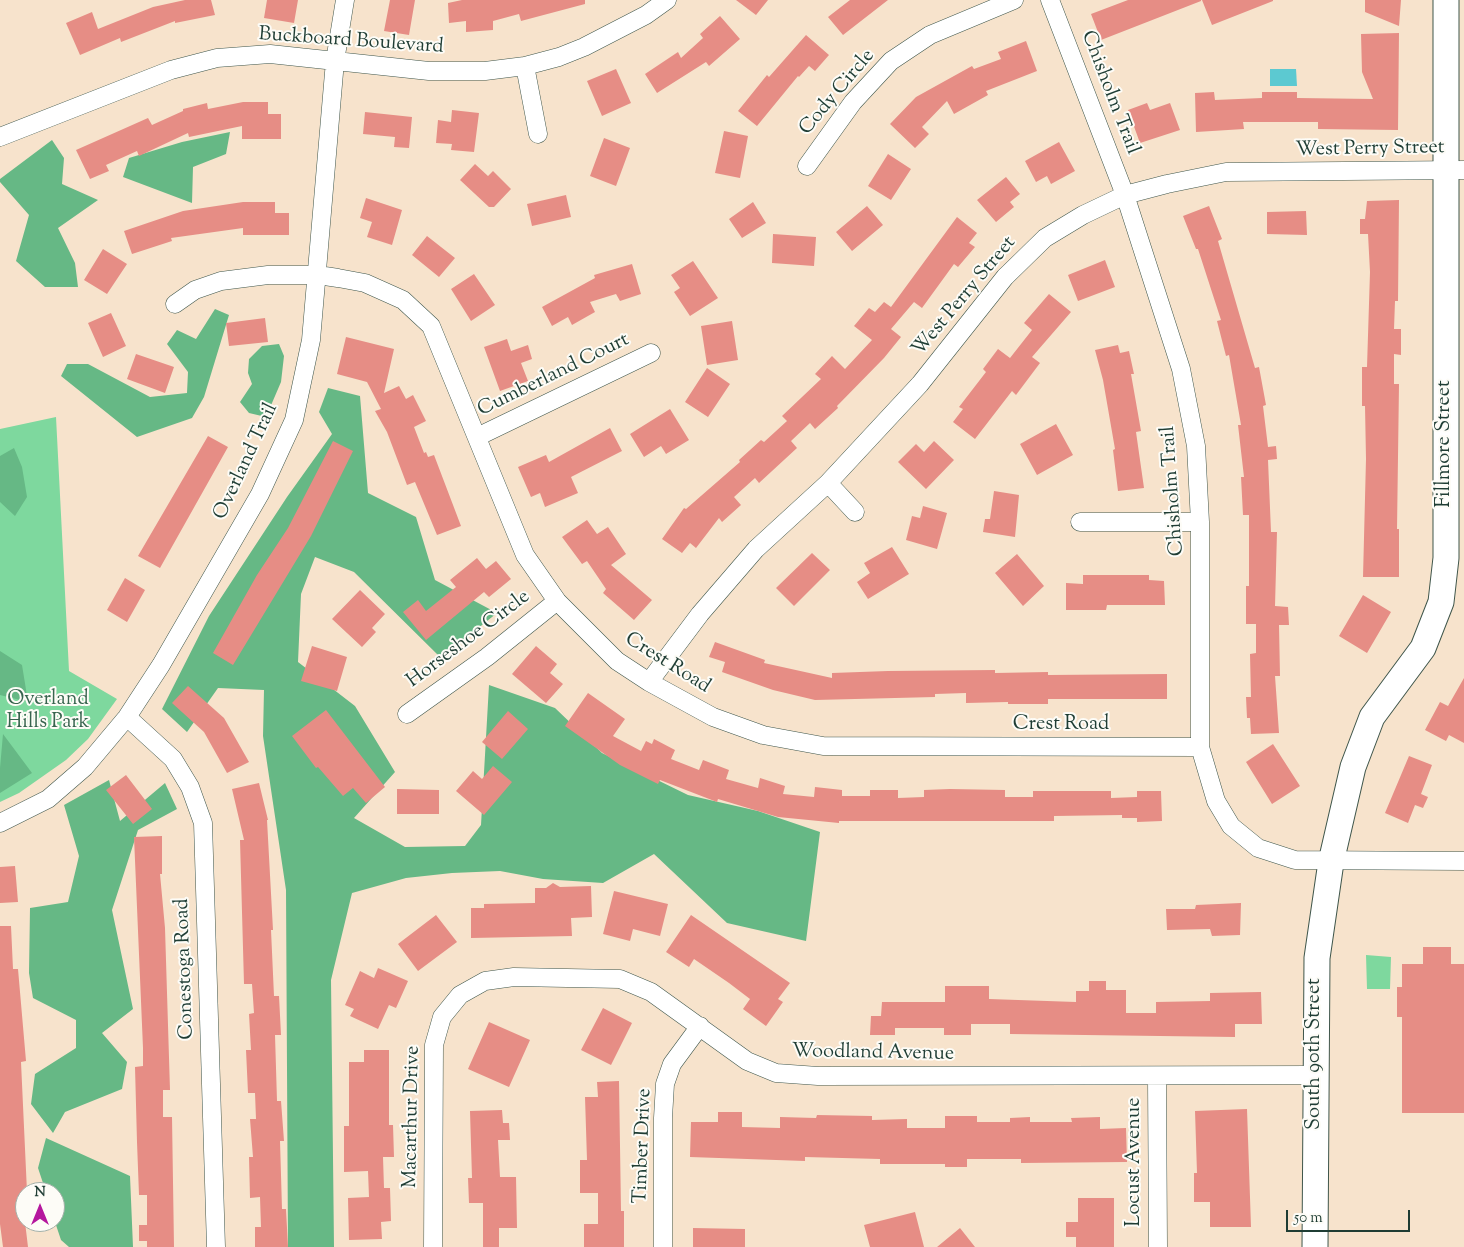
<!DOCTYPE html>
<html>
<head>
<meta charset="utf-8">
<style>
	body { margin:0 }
	#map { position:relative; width:1464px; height:1247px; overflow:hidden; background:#f7e3cc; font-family:"Sorts Mill Goudy",serif }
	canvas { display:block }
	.north { position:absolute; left:15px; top:1182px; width:50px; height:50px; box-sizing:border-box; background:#fdfcf7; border:1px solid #a4b0a9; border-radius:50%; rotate:0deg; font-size:14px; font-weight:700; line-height:20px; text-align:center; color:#1f3d34 }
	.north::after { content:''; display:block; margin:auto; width:18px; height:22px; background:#b5179e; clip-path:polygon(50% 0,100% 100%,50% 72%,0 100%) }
	.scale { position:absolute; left:1286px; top:1210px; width:124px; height:22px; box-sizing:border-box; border:2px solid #1f3d34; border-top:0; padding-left:6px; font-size:15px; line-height:18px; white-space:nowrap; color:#1f3d34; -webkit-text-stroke:4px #fdfcf7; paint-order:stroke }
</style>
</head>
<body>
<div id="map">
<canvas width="1464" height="1247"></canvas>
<div class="north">N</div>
<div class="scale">50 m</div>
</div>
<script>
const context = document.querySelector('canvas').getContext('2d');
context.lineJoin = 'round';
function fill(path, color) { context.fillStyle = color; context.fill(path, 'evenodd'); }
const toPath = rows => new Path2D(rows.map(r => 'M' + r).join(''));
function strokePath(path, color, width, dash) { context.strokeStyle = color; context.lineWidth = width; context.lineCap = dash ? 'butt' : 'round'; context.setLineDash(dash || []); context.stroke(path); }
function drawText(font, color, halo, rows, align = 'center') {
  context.font = font + ' "Sorts Mill Goudy",serif'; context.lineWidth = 4; context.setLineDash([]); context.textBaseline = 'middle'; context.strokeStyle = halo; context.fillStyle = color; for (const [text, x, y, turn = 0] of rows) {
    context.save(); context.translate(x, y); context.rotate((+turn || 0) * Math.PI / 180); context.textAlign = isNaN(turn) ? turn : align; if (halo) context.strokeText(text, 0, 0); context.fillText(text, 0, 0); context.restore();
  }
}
fill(toPath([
	[56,417,69,671,117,699,88,739,66,760,19,793,0,802,0,429],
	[1366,955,1391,957,1390,989,1367,989]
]), '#7ed89e');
fill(toPath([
	[230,132,226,154,193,167,192,203,123,177,129,158,182,142],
	[52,140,64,158,62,184,98,200,58,228,75,263,78,287,45,287,16,261,29,215,0,182,0,179],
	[215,309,229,315,204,397,192,418,137,437,61,376,67,364,88,364,150,397,187,393,188,372,167,344,177,330,196,339],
	[279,344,284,356,281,382,266,417,249,413,240,402,252,384,248,373,249,359,262,346],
	[328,388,360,396,368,493,416,517,435,580,497,613,441,658,354,572,315,557,301,594,298,662,355,706,395,772,354,818,405,847,465,846,481,825,489,685,555,708,602,753,688,795,758,811,820,832,806,941,727,923,654,854,603,883,543,879,500,871,452,873,406,878,352,893,331,980,334,1247,288,1247,286,890,263,736,264,690,218,688,187,732,162,709,209,616,287,497,332,434,319,412],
	[14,448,22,467,27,497,15,516,0,502,0,456],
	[0,651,22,665,28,702,0,695],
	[3,734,32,773,0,793,0,768],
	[109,780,120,821,165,783,177,809,138,830,112,910,133,1009,102,1033,127,1062,122,1089,65,1112,53,1133,31,1104,35,1074,76,1048,76,1020,33,998,29,973,30,908,68,902,79,856,64,805],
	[46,1138,130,1176,133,1247,69,1247,61,1240,55,1222,55,1192,46,1192,38,1168]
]), '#66b885');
fill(toPath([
	[1270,69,1296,69,1297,86,1270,86]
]), '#5cc9d1');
fill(toPath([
	[185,0,211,0,215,15,175,23,175,21,121,42,120,38,80,55,66,23,92,12,98,29,153,7],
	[267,0,298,0,294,23,264,18],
	[390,0,415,0,409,35,384,31],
	[462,0,585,0,585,4,521,21,519,14,493,21,493,30,466,32,466,21,449,23,448,3],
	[736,0,768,0,756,15],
	[850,0,888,0,843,35,828,17],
	[1128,0,1201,0,1201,1,1101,40,1091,14],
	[1202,0,1273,0,1273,1,1212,25],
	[1365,0,1401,0,1399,26,1365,12],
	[720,16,740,39,709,66,706,62,657,93,645,74,678,52,681,58,703,38,700,34],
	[1399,33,1398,130,1318,129,1318,122,1243,122,1244,129,1196,132,1195,93,1214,92,1215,100,1262,98,1262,92,1297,92,1297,98,1373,99,1362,72,1361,34],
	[806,35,829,55,815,71,809,66,799,77,798,76,757,126,738,111,767,75,769,77],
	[1026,41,1037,71,986,91,988,95,954,114,947,101,922,127,929,134,915,148,890,124,916,97,972,66,974,69,1001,59,998,52],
	[616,69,631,103,602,116,587,81],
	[243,102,268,102,268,114,281,114,281,139,242,139,242,126,189,137,188,133,139,156,137,151,106,165,109,171,90,179,76,150,148,118,152,125,183,111,183,109,207,103,208,109],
	[1147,103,1150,110,1170,103,1180,130,1140,143,1128,110],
	[452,110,479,113,474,152,451,150,452,144,436,143,438,120,451,122],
	[365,112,412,117,409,148,394,147,395,137,363,134],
	[724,131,748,136,740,178,715,173],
	[604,138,630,148,616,186,590,176],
	[1059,142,1075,171,1051,184,1047,176,1036,182,1025,161],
	[888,154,911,169,891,200,868,186],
	[475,164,488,176,493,171,511,189,494,207,489,207,460,180],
	[1006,177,1020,194,1010,202,1014,207,996,222,977,200],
	[566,195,571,217,532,226,527,204],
	[366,198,402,210,392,245,367,237,372,222,360,218],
	[1399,200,1398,301,1395,301,1394,329,1401,329,1401,355,1394,354,1394,384,1399,384,1397,529,1399,529,1399,577,1363,577,1366,459,1365,406,1362,406,1362,367,1367,367,1370,272,1368,234,1360,234,1360,219,1365,219,1367,201],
	[243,202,275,202,275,213,289,213,289,235,243,235,243,228,171,238,172,241,132,254,124,231,183,211],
	[753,202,766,223,742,238,729,219],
	[867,206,883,225,852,251,836,232],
	[1209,206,1222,239,1218,241,1255,368,1259,367,1266,405,1263,406,1268,447,1276,446,1277,459,1268,460,1271,532,1277,532,1275,606,1288,607,1289,625,1279,625,1280,676,1275,676,1279,733,1251,734,1250,718,1247,718,1246,697,1251,697,1250,654,1256,653,1256,624,1246,624,1246,586,1249,586,1249,515,1243,515,1241,477,1244,477,1238,425,1241,425,1229,355,1226,356,1217,321,1221,320,1198,249,1196,249,1183,216],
	[1306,211,1307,235,1267,234,1267,212],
	[957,217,977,233,969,243,975,247,958,267,954,264,922,308,914,302,891,329,901,337,884,358,837,406,838,408,815,429,810,423,791,441,797,448,759,483,755,478,734,497,741,505,722,522,719,518,696,548,690,543,682,553,662,539,684,508,686,509,740,462,739,460,761,440,764,442,787,421,782,416,821,379,815,374,832,356,845,369,872,340,854,326,869,308,875,312,884,302,891,307],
	[773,234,816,237,814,266,772,263],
	[427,236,455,258,439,277,412,255],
	[103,249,127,264,107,294,84,280],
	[1105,260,1115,287,1078,301,1068,275],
	[693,261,718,298,690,316,674,292,680,288,671,275],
	[632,264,641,294,620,301,616,294,590,302,595,312,572,325,568,317,552,326,542,307,595,278,594,275],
	[474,274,495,305,471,321,451,289],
	[1049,294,1071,312,1032,357,1040,363,1016,395,1012,391,975,439,953,422,963,409,959,407,986,372,983,369,998,349,1010,358,1032,330,1024,323],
	[111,313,126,346,103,357,88,323],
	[265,318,268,342,229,346,226,323],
	[732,321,738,360,707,365,701,326],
	[346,337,394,349,384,393,399,386,406,399,413,395,426,421,414,427,424,453,426,452,428,457,434,455,461,526,437,535,415,482,407,485,387,432,375,411,381,409,367,382,337,374],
	[507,339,511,351,528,345,532,359,521,363,528,381,500,391,484,347],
	[1118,345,1120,353,1129,351,1134,374,1131,374,1141,431,1136,432,1144,488,1118,491,1113,450,1115,449,1103,380,1095,350],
	[136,354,174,367,165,393,127,379],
	[707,368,730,384,708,417,685,402],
	[670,409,689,440,666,454,661,446,644,457,630,434],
	[1056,424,1073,455,1037,475,1020,444],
	[610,428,622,451,571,477,578,493,545,507,540,493,531,497,518,467,546,455,549,462],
	[208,436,228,447,160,568,138,556],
	[333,441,353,451,311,536,233,665,213,653,257,575,288,528],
	[934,441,954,460,926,489,898,462,916,444,924,452],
	[994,491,1019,495,1015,537,983,532,985,519,990,519],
	[923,506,947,513,937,549,906,540,912,516,920,518],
	[587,520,597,534,608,527,626,554,611,565,652,600,634,620,603,593,606,589,587,561,582,564,562,537],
	[892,547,909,574,868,599,857,582,870,573,864,563],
	[812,553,830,570,794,606,776,588],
	[1017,554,1044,586,1023,606,995,573],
	[477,558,486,569,496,561,511,579,489,597,484,592,426,640,403,612,418,600,426,611,456,587,450,580],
	[1083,575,1149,575,1149,580,1164,581,1165,605,1107,605,1106,610,1066,610,1066,583,1083,584],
	[125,578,145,590,127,622,107,610],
	[360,590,385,614,372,628,376,632,362,647,332,619],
	[1363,595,1391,612,1367,653,1339,636],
	[715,642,765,660,764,663,832,678,832,673,888,671,995,670,995,673,1048,672,1048,675,1167,674,1167,699,1048,699,1048,704,1008,704,1008,702,966,703,966,693,935,694,935,697,815,700,773,690,722,672,725,662,709,657],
	[312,646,347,657,337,691,301,681],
	[536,646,557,664,550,673,563,684,546,703,512,674],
	[1464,678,1464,743,1449,735,1446,741,1425,730,1440,702,1448,706],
	[188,686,224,718,249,762,227,773,204,732,172,703],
	[588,693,625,719,613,736,641,751,646,741,652,744,654,739,675,750,671,759,699,770,703,760,729,770,726,779,758,788,760,778,785,786,783,794,814,797,815,787,842,790,842,796,870,796,870,790,898,790,898,798,924,797,924,790,950,789,1005,790,1005,797,1033,797,1033,791,1111,791,1111,798,1137,797,1137,791,1161,791,1162,821,1137,822,1137,818,1122,818,1122,815,1054,816,1054,821,839,821,839,823,778,817,718,799,717,802,660,780,658,784,620,765,565,726],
	[326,710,385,787,366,803,353,788,343,796,318,767,316,768,292,736],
	[508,711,528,729,502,759,482,742],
	[1273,744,1300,786,1272,804,1246,762],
	[1409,756,1432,765,1421,794,1428,797,1423,808,1415,805,1408,823,1385,813],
	[493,766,512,782,484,815,456,791,473,771,482,779],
	[126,775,152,809,133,824,106,790],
	[259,783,268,820,267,820,273,930,271,930,274,996,279,996,281,1035,275,1035,277,1101,281,1101,284,1141,280,1141,282,1209,286,1209,288,1247,255,1247,255,1227,261,1227,260,1197,250,1198,249,1157,253,1157,250,1119,256,1119,255,1093,248,1093,246,1050,251,1050,249,1014,254,1013,252,984,244,984,240,840,244,840,232,789],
	[397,789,439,790,439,814,397,814],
	[162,836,162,874,160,874,165,928,170,1090,163,1090,163,1117,172,1117,174,1247,147,1247,147,1241,139,1241,139,1225,147,1225,147,1195,139,1195,137,1142,135,1067,143,1066,143,1048,134,837],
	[15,866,18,902,0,903,0,867],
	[553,883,560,887,591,886,592,917,571,918,572,936,471,938,471,908,484,908,484,904,535,903,535,888,546,888],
	[614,891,668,904,660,936,633,929,630,941,603,934],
	[1241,903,1240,935,1212,936,1210,929,1167,930,1166,909,1195,909,1196,905],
	[436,915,457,942,418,971,398,944],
	[691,915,790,983,778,999,783,1002,766,1026,743,1009,750,999,729,983,694,959,689,967,666,952],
	[0,926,11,926,13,969,18,969,26,1061,21,1062,27,1192,25,1192,25,1222,28,1247,3,1247,0,1224],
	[1423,947,1451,947,1451,964,1464,964,1464,1113,1402,1113,1402,1017,1397,1017,1397,987,1402,987,1402,964,1423,964],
	[378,968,408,981,396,1008,389,1005,378,1029,350,1016,354,1009,345,1005,360,971,374,978],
	[1089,981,1106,981,1106,990,1126,990,1126,1013,1156,1013,1156,1002,1210,1001,1210,993,1261,992,1262,1024,1235,1024,1235,1037,1010,1034,1010,1024,971,1024,971,1035,944,1035,944,1028,895,1028,895,1035,870,1035,871,1016,881,1016,882,1002,945,1002,945,986,989,986,989,999,1076,1002,1076,991,1089,991],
	[603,1008,632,1023,611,1065,581,1050],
	[489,1022,530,1040,509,1087,468,1069],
	[364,1050,389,1050,389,1125,393,1125,394,1157,383,1157,384,1188,390,1188,391,1221,381,1222,382,1239,349,1240,348,1198,369,1197,368,1171,344,1172,344,1126,349,1126,349,1062,364,1062],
	[619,1081,621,1211,624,1211,624,1247,584,1247,584,1224,598,1224,598,1193,580,1193,580,1160,587,1160,585,1097,598,1097,597,1082],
	[1247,1109,1251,1227,1210,1227,1210,1202,1194,1202,1194,1173,1197,1173,1195,1111],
	[502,1110,503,1123,509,1123,510,1140,498,1140,500,1177,516,1177,517,1228,499,1228,499,1247,483,1247,483,1203,469,1203,468,1178,472,1178,470,1111],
	[718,1112,742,1112,742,1127,780,1128,780,1117,816,1118,817,1115,872,1116,872,1120,907,1119,907,1128,945,1128,945,1116,977,1116,977,1122,1010,1122,1010,1118,1030,1117,1030,1122,1072,1122,1071,1118,1100,1117,1100,1129,1126,1128,1127,1162,1021,1163,1021,1159,967,1159,967,1167,945,1167,945,1164,880,1164,880,1159,805,1157,805,1161,690,1157,691,1122,718,1122],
	[1078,1198,1114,1198,1114,1247,1076,1247,1076,1237,1066,1237,1066,1222,1078,1222],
	[915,1212,924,1247,870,1247,864,1225],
	[693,1228,745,1229,745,1247,693,1247],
	[960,1228,975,1247,937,1247]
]), '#e68d85');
const street = toPath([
	[1050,0,1125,195,1181,369,1196,446,1200,522,1200,747,1216,801,1231,826,1258,848,1295,860,1464,861],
	[525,66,538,134],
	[0,137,171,70,217,58,270,54,429,71,485,71,525,66,559,57,584,47,646,15,667,0],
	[807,166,853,102,891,61,930,35,1014,0],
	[175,304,195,290,221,281,268,275,318,275,338,278,365,283,403,300,431,326,525,555,557,601,617,661,649,682,713,717,763,735,823,746,1200,747],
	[477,437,651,353],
	[828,483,855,512],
	[1080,522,1200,522],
	[649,682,700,614,756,549,828,483,920,384,1005,277,1045,238,1083,215,1125,195,1167,184,1226,172,1464,170],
	[407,714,487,657,557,601],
	[127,717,173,759,190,787,203,823,216,1247],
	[0,823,48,799,85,767,127,717,161,665,260,494,294,420,311,340,335,61,345,0],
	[1157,1077,1158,1247],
	[433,1247,434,1045,442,1017,460,995,485,981,514,977,620,979,651,992,747,1061,776,1073,818,1076,1317,1075],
	[663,1247,663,1118,665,1084,672,1064,700,1026]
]);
const secondary = toPath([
	[1315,1247,1317,958,1331,862,1353,767,1372,717,1423,648,1441,602,1446,558,1446,0]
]);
strokePath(street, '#3f564b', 19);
strokePath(secondary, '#3f564b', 27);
strokePath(street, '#fff', 18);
strokePath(secondary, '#fff', 25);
drawText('20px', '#1f3d34', '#fdfcf7', [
	["Buckboard Boulevard",351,42,4],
	["Cody Circle",838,93,-50],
	["Chisholm Trail",1109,93,69],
	["West Perry Street",1370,150,-1],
	["West Perry Street",965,297,-50],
	["Cumberland Court",554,376,-26],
	["Fillmore Street",1446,444,-90],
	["Overland Trail",247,462,-65],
	["Chisholm Trail",1174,491,-94],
	["Horseshoe Circle",469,640,-37],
	["Crest Road",667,664,32],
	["Crest Road",1061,726],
	["Conestoga Road",186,969,-92],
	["Woodland Avenue",873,1054,1],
	["South 90th Street",1316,1054,-90],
	["Macarthur Drive",413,1117,-89],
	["Timber Drive",644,1146,-88],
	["Locust Avenue",1136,1162,-90]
]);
drawText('20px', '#37644e', '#fdfcf7', [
	["Overland",48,701],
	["Hills Park",48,724]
]);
</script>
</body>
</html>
